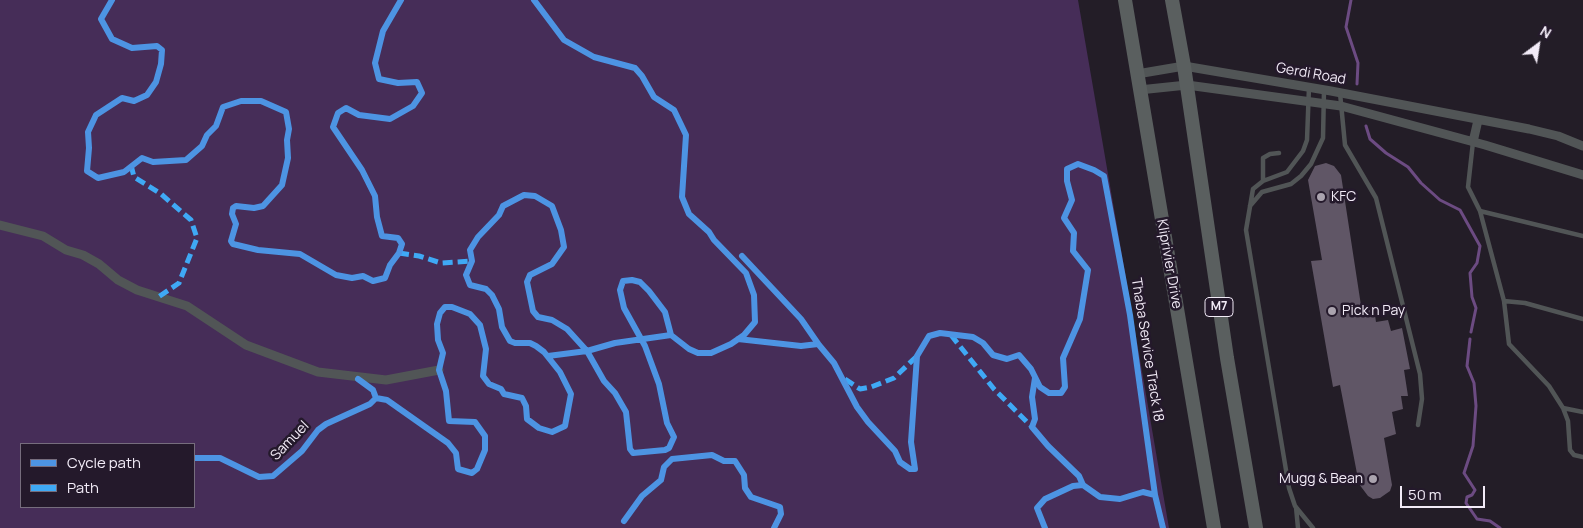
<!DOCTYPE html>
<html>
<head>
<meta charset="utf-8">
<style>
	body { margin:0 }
	#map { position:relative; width:1583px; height:528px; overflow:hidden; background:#231d27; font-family:Manrope,sans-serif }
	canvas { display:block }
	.legend { position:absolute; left:20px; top:443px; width:175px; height:65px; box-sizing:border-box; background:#24192b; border:1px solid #766d7d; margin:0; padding:6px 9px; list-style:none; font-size:15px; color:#f2ebf7 }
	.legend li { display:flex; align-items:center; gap:10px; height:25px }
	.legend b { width:25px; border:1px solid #766d7d }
	.north { position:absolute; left:1513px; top:20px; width:50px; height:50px; -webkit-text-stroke:4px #24192b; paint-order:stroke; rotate:31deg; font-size:14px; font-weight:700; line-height:20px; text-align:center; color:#f2ebf7 }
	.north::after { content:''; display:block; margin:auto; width:18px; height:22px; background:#f2ebf7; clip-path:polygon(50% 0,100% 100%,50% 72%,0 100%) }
	.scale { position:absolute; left:1400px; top:486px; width:85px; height:22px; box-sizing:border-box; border:2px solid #f2ebf7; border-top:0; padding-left:6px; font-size:15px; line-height:18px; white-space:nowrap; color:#f2ebf7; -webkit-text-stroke:4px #24192b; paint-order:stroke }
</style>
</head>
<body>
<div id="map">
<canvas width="1583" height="528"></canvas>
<ul class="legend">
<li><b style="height:6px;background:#4d94e3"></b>Cycle path</li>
<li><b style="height:6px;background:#3fa9f5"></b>Path</li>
</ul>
<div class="north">N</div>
<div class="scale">50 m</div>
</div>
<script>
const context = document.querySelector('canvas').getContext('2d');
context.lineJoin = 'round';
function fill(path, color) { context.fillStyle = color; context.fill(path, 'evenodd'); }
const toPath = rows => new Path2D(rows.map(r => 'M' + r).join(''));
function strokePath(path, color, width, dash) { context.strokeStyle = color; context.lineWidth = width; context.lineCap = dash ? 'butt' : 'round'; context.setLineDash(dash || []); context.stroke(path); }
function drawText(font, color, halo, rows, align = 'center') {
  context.font = font + ' Manrope,sans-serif'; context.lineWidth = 5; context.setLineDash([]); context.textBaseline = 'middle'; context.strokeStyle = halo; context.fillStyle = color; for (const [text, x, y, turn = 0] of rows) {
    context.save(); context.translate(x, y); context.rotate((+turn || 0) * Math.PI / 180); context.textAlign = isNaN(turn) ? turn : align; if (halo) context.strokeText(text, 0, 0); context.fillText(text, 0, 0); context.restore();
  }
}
fill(toPath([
	[0,0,1078,0,1169,528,0,528],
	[21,444,194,444,194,507,21,507]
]), '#462d58');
strokePath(toPath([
	[1351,0,1346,27,1358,63,1357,84],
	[1366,126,1370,139,1386,153,1408,167,1421,183,1440,200,1460,210,1480,246,1477,263,1470,273,1472,297,1476,308,1471,332],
	[1470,339,1467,366,1474,383,1476,406,1473,446,1464,473,1475,490,1472,495,1467,497,1466,503,1477,519,1490,521,1500,528]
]), '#6c4b82', 3);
fill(toPath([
	[1326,163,1334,166,1341,175,1362,312,1374,309,1376,322,1388,320,1391,331,1402,328,1410,369,1404,370,1408,396,1401,396,1403,409,1392,412,1396,434,1384,438,1392,485,1390,491,1380,498,1373,499,1368,496,1359,484,1340,385,1333,387,1311,261,1322,260,1308,180,1315,166]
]), '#605666');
strokePath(toPath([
	[1309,87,1307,140,1303,151,1287,172,1263,181,1253,189,1246,230,1289,488,1295,506,1313,528],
	[1340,93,1345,145,1376,198,1420,374,1422,399,1418,425],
	[1473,142,1468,187,1480,211,1504,301,1509,344,1549,386,1563,408,1568,421,1570,450,1574,455,1583,457],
	[1263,181,1263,158,1270,154,1279,153],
	[1250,206,1262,192,1291,184,1301,176,1311,164,1323,138,1324,90],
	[1480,211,1583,236],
	[1504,301,1525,303,1583,319],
	[1563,408,1583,412],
	[1296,507,1298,528]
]), '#515556', 4.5);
strokePath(toPath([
	[1137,74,1184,66,1331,91,1529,129,1558,136,1583,146],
	[1139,90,1187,85,1341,106,1485,145,1583,175],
	[1473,142,1478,120],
	[0,225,43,236,66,250,83,255,99,264,118,280,137,290,187,306,246,345,318,372,386,380,439,370]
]), '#515556', 9);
strokePath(toPath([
	[1125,0,1214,528],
	[1172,0,1184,66,1227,358,1256,528]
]), '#5a5f5f', 14);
strokePath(toPath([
	[131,165,134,177,161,194,191,220,197,238,179,283,157,298],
	[399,253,419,256,441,263,472,261],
	[951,335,994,389,1032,427],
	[845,379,860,389,871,387,894,378,917,356]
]), '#3fa9f5', 5, [10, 5]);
strokePath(toPath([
	[112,0,101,19,112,39,132,48,157,46,162,50,161,64,156,82,147,95,134,101,122,98,96,115,88,132,89,148,87,171,98,178,124,172,142,158,153,162,186,160,202,146,207,135,216,126,223,107,241,101,261,101,286,112,289,129,287,140,288,158,282,185,263,206,254,208,236,206,233,208,232,214,236,224,231,241,233,244,258,250,300,254,336,275,352,278,363,276,373,281,385,278,390,265,399,253,402,244,398,238,382,236,377,217,375,196,362,170,333,127,338,113,346,108,359,115,390,119,413,106,422,93,417,82,398,83,379,79,375,63,383,31,401,0],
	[742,256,801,319,819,345,834,363,857,407,868,422,895,451,900,462,910,469,915,469,911,442,917,356,929,336,940,333,973,337,983,343,993,355,1007,359,1019,355,1031,369,1040,387,1049,393,1061,393,1065,387,1063,358,1080,319,1088,270,1073,251,1074,233,1064,218,1072,200,1067,181,1067,169,1078,164,1094,170,1104,176,1130,315,1155,495,1163,528],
	[738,339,801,346,818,344],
	[548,356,587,351,615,343,671,335],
	[1035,378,1032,397,1035,419,1032,427,1048,446,1079,476,1083,485],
	[376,398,387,400,448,443,456,453,458,469,472,473,477,469,485,450,485,436,475,422,449,421,446,391,439,370,443,353,438,340,437,324,440,313,445,307,452,307,470,314,480,325,486,349,483,376,489,384,501,389,504,394,522,398,526,406,527,419,539,428,552,432,565,426,571,394,560,372,544,352,536,346,530,343,515,343,510,341,502,327,499,309,492,295,486,289,470,285,466,275,472,261,470,250,478,237,499,215,503,206,524,195,535,196,552,206,561,230,564,247,552,264,530,275,527,282,533,311,538,317,552,320,567,329,587,351,604,381,615,393,626,412,630,449,633,453,665,450,669,448,674,437,667,423,659,384,645,346,624,308,620,290,623,281,632,280,640,282,649,291,665,312,671,335,689,349,698,353,711,353,731,344,744,335,755,322,754,295,746,273,714,240,709,232,689,214,682,197,686,135,674,110,654,97,642,76,635,68,594,57,564,40,534,0],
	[194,458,220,458,259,477,273,476,302,451,318,430,326,424,370,404,376,398,373,390,358,379],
	[624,521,642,496,661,480,664,467,672,459,712,455,724,461,735,461,744,475,745,488,751,497,780,507,781,514,774,528],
	[1045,528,1037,508,1045,499,1073,486,1083,485,1100,497,1120,499,1143,492,1155,495]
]), '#4d94e3', 6);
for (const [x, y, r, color] of [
	[1321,197,5,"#aaa3ae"],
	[1332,311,5,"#aaa3ae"],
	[1373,479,5,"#aaa3ae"]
]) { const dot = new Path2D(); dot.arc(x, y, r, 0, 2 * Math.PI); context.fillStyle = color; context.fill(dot); strokePath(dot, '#24192b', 2); }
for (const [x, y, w] of [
	[1219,307,28]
]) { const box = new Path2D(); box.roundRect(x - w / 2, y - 9.5, w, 19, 4); context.fillStyle = '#24192b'; context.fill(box); strokePath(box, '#f2ebf7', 1); }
drawText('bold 12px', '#f2ebf7', null, [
	["M7",1219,307]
]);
drawText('14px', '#f2ebf7', '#24192b', [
	["Gerdi Road",1311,74,10],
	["Kliprivier Drive",1169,264,80],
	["Thaba Service Track 18",1147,350,81],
	["Samuel",290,441,-46]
]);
drawText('14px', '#f2ebf7', '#24192b', [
	["KFC",1331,197],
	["Pick n Pay",1342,311],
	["Mugg & Bean",1363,479,"right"]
], 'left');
</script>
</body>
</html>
